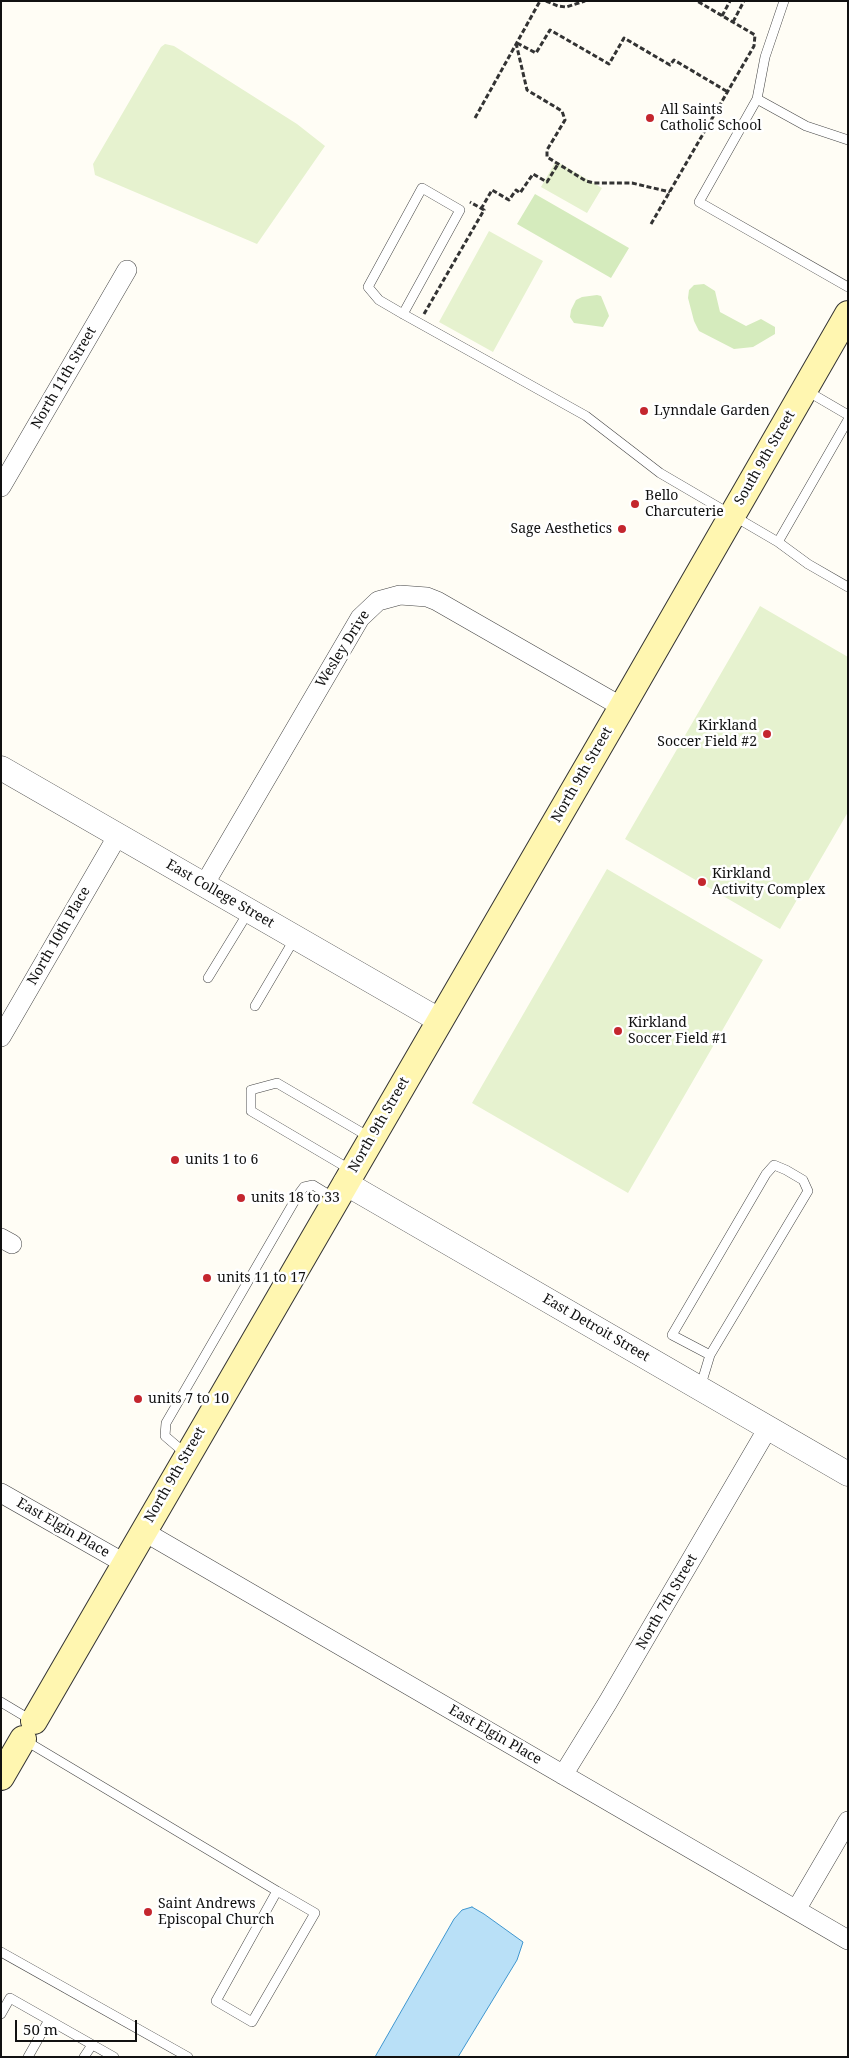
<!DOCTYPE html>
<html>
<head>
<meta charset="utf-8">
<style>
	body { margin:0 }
	#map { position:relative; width:849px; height:2058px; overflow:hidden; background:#fffdf5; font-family:"Noto Serif",serif }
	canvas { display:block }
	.frame { position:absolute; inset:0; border:2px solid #111; pointer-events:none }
	.scale { position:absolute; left:15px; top:2020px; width:122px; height:22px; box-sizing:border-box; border:2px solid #111; border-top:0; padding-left:6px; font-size:15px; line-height:18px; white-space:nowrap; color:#111; -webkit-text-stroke:4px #fff; paint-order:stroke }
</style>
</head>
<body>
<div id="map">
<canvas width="849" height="2058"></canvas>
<div class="frame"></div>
<div class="scale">50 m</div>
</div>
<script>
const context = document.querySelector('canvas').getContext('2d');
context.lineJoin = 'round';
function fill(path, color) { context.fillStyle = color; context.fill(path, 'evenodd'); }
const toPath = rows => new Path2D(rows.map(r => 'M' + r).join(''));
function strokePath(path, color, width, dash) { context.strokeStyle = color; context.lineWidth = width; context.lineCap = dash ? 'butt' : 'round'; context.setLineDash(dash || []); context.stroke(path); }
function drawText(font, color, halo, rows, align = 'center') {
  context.font = font + ' "Noto Serif",serif'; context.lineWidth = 5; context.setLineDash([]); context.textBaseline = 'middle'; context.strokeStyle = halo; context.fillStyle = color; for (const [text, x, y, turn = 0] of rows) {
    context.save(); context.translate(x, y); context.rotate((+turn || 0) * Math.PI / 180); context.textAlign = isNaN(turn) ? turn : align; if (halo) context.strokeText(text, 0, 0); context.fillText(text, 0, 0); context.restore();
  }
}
fill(toPath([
	[535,194,629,248,611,278,517,224],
	[704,284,715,291,720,312,746,326,761,319,775,327,775,334,753,347,734,349,699,331,694,321,688,298,689,290,694,285],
	[597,295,601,296,608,313,609,316,603,327,574,323,570,317,571,310,576,300,582,297]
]), '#d5ebbd');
fill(toPath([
	[165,44,174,46,297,124,325,146,257,244,95,175,93,164,161,47],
	[556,161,602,188,587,213,541,187],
	[489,231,543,261,493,352,439,322],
	[760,606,848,657,848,812,780,929,625,839],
	[607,869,763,960,628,1193,472,1103]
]), '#e6f2cf');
const water = toPath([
	[472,1907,484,1914,523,1942,517,1960,458,2057,375,2057,454,1919,462,1910,472,1907]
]);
fill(water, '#b9e0f7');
strokePath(water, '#3f96cf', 1);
const service = toPath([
	[784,1,765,57,757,99,806,126,848,140],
	[757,99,699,202,848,287],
	[403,314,460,210,422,188,368,287,379,300,403,314,586,416,660,473,778,542],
	[807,391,848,415],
	[848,420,778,542,808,564,848,587],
	[208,978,249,911],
	[255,1006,295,938],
	[351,1170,251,1111,251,1090,277,1083,371,1138],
	[700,1388,710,1355,808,1191,803,1180,786,1170,774,1165,766,1174,672,1335,710,1355],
	[186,1454,165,1436,166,1423,298,1195,304,1187,313,1185,336,1199],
	[1,1702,31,1720],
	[26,1741,277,1891,216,2001,252,2022,315,1913,277,1891],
	[1,1952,188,2057],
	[1,2014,10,1998,114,2057],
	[28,2057,49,2020],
	[84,2057,92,2045]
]);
const minor = toPath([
	[1,487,127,270],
	[204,885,360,618,378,601,400,595,427,597,437,601,622,707],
	[1,1037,118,835],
	[1,1238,12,1244],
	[1,1493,124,1563],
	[143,1531,848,1940],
	[563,1775,608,1702,768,1428],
	[796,1910,848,1821]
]);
const tertiary = toPath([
	[1,768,439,1020],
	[345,1183,848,1474]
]);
const secondary = toPath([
	[34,1721,622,707,848,314],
	[1,1777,23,1739]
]);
strokePath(service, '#444', 10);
strokePath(minor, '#444', 20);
strokePath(tertiary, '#444', 25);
strokePath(secondary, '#333', 28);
strokePath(toPath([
	[546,1,558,6,566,7,585,1],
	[722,16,730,1],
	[733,22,744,1],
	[516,43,527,90,562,111,565,120,547,150,547,157,586,181,594,183,632,183,670,192],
	[517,43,536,53,550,30,609,64,624,38,670,65,674,60,728,92],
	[475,118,540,1],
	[481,209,492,190,509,200,516,190,520,193,533,174,547,182,558,164],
	[651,224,754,46,755,35,697,1],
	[424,314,484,210,470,202]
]), '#333', 3, [5, 2.5]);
strokePath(service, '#fff', 9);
strokePath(minor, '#fff', 19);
strokePath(tertiary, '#fff', 24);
strokePath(secondary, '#fff6b0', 26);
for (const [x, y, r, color] of [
	[650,118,5,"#c4262e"],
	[644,411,5,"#c4262e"],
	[635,504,5,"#c4262e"],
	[622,529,5,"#c4262e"],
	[767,734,5,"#c4262e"],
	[702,882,5,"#c4262e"],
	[618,1031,5,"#c4262e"],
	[175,1160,5,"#c4262e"],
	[241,1198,5,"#c4262e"],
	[207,1278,5,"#c4262e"],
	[138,1399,5,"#c4262e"],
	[148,1912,5,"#c4262e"]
]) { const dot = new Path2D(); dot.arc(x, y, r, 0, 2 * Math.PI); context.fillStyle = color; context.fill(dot); strokePath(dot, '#fff', 2); }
drawText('14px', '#111', '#fff', [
	["All Saints",660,110],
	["Catholic School",660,126],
	["Lynndale Garden",654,411],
	["Bello",645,496],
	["Charcuterie",645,512],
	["Sage Aesthetics",612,529,"right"],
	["Kirkland",757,726,"right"],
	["Soccer Field #2",757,742,"right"],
	["Kirkland",712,874],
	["Activity Complex",712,890],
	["Kirkland",628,1023],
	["Soccer Field #1",628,1039],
	["units 1 to 6",185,1160],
	["units 18 to 33",251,1198],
	["units 11 to 17",217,1278],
	["units 7 to 10",148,1399],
	["Saint Andrews",158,1904],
	["Episcopal Church",158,1920]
], 'left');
drawText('14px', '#111', '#fff', [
	["North 11th Street",64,378,-60],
	["South 9th Street",765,458,-60],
	["Wesley Drive",343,649,-58],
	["North 9th Street",582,775,-60],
	["East College Street",220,894,30],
	["North 10th Place",59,936,-60],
	["North 9th Street",379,1125,-60],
	["East Detroit Street",596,1328,30],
	["North 9th Street",175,1475,-60],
	["East Elgin Place",63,1528,30],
	["North 7th Street",667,1602,-60],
	["East Elgin Place",495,1735,30]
]);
</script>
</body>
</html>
